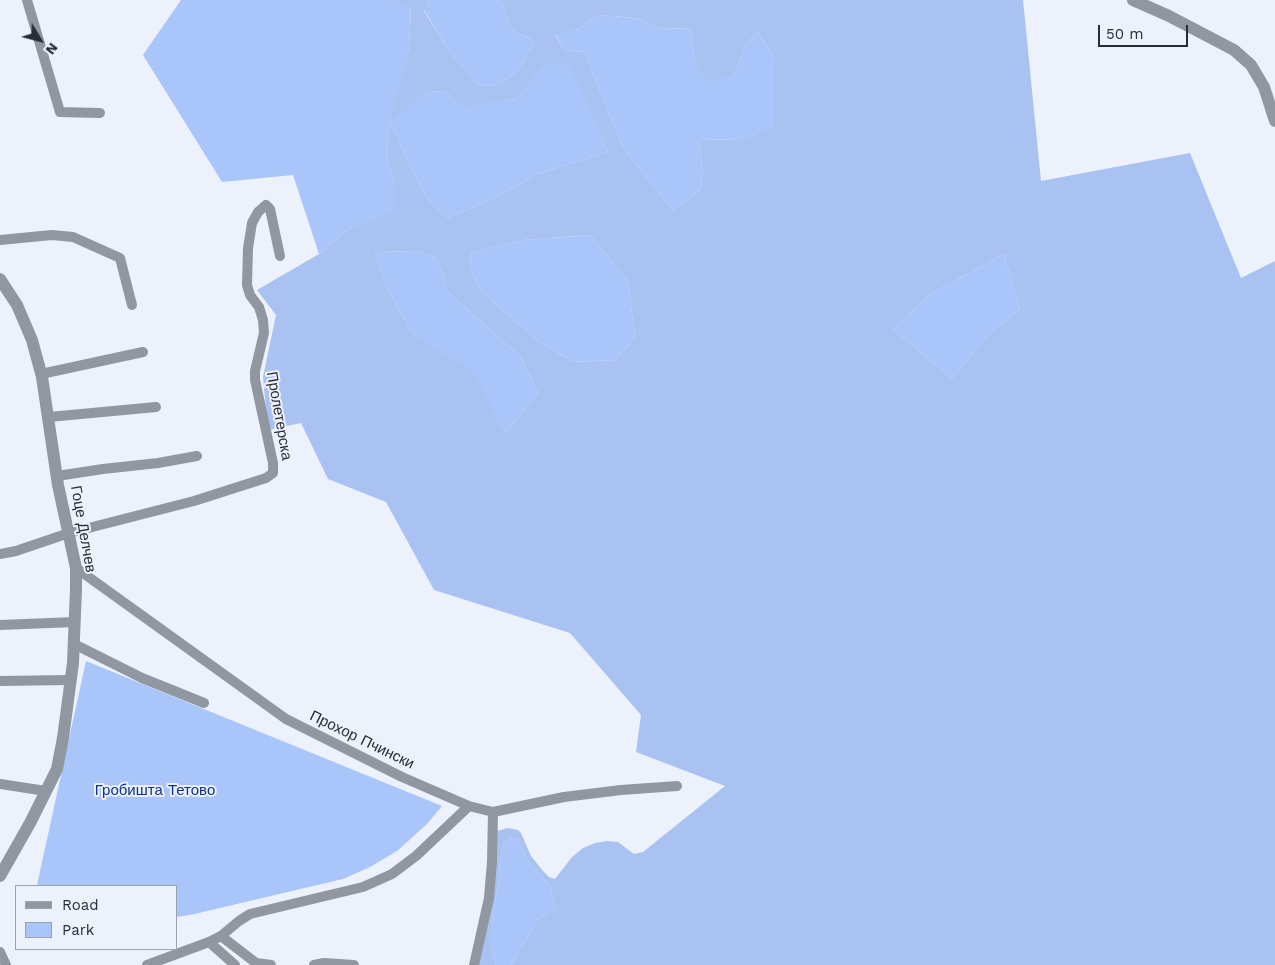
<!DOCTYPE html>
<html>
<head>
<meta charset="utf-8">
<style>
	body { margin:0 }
	#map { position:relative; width:1275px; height:965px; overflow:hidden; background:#ecf1fc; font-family:"Work Sans",sans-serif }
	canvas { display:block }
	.legend { position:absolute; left:15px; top:885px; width:162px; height:65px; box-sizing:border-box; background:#ecf1fc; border:1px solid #9da2ac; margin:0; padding:6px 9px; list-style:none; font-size:15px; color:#272c35 }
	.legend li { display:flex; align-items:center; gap:10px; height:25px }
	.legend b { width:25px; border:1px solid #9da2ac }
	.north { position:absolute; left:15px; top:15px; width:50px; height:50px; -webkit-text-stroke:4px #ecf1fc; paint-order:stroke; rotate:127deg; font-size:14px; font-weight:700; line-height:20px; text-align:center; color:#272c35 }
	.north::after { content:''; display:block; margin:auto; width:18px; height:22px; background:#272c35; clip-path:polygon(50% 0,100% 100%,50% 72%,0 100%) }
	.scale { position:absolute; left:1098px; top:25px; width:90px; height:22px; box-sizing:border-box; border:2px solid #272c35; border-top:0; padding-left:6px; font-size:15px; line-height:18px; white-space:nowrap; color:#272c35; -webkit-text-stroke:4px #ecf1fc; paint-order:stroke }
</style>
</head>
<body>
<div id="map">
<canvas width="1275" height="965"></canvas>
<ul class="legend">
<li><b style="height:6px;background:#9197a1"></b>Road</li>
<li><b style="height:14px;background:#aac5fa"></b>Park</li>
</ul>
<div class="north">N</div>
<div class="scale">50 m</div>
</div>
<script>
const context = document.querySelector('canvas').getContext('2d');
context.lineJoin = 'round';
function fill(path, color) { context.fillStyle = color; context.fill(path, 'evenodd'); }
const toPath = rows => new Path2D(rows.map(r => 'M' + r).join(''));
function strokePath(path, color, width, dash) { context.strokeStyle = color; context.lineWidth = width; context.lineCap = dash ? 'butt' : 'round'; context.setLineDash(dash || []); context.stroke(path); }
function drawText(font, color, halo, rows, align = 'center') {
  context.font = font + ' "Work Sans",sans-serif'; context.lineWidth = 4; context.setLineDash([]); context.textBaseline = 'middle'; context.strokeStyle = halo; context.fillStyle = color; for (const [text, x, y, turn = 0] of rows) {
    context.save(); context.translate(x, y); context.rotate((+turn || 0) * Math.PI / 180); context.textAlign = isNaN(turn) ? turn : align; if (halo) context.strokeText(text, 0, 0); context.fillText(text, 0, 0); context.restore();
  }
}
fill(toPath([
	[181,0,391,0,411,6,409,48,391,119,428,92,445,91,457,103,487,103,517,99,544,63,571,65,608,152,538,174,493,199,448,218,429,201,409,164,390,121,387,158,395,183,395,212,347,230,319,254,293,175,222,182,143,55],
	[429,0,497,0,502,3,510,28,535,42,517,72,498,85,479,86,449,51,424,10],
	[599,15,636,18,661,29,691,28,695,63,734,75,746,44,758,31,775,61,775,126,745,139,699,140,703,171,701,189,673,211,623,148,584,52,563,50,555,33,576,30],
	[590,235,628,281,635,338,615,360,574,362,543,345,483,293,471,271,470,253,523,240],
	[417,251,437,258,449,293,521,357,538,393,506,433,497,420,439,351,411,332,387,287,375,252],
	[1004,254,1020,309,988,335,952,379,893,329,930,294],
	[86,661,442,806,427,824,397,851,370,867,343,879,190,915,176,917,176,886,37,885],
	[509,837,517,839,529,862,550,886,555,909,538,919,511,965,496,965,491,946,491,925,499,880,500,858,504,843]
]), '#aac5fa');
fill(toPath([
	[391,0,429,0,424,11,449,51,479,86,498,85,517,72,535,42,510,28,502,3,497,0,1023,0,1041,181,1190,153,1241,278,1275,261,1275,965,511,965,538,919,555,909,550,886,529,862,517,839,509,837,504,843,500,858,499,880,491,925,491,946,496,965,474,965,482,925,493,832,508,828,518,830,521,833,531,856,543,871,549,877,555,879,572,857,583,848,595,843,607,841,618,842,634,854,643,852,725,786,636,752,641,715,570,633,434,590,386,502,328,479,301,423,268,430,263,377,276,315,257,290,319,254,347,230,395,211,395,183,387,158,390,120,409,48,411,7],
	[599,15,636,18,661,29,691,28,695,63,708,82,734,75,746,44,758,31,775,61,774,126,745,139,699,140,703,171,701,189,673,211,623,148,584,52,563,50,555,34,576,30],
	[544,64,570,65,608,152,538,174,493,199,448,218,429,201,409,164,390,121,428,92,445,91,457,103,468,106,517,99],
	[590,235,628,281,635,338,615,360,574,362,543,345,483,293,471,271,470,253,523,240],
	[417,251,437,258,449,293,521,357,538,393,506,433,497,420,475,374,411,332,387,287,375,252],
	[1004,254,1020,309,988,335,952,379,893,329,930,294]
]), '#a9c2f2');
strokePath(toPath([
	[27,0,60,112,100,113],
	[0,240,52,235,73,237,120,258,132,305],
	[41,374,143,352],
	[49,417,156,407],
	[57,476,103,469,158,463,197,456],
	[0,554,16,551,69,533,194,501,266,478,273,473,273,463,255,380,255,371,264,333,263,320,259,307,250,295,247,285,248,248,252,223,258,212,266,205,270,209,280,256],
	[76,568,286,719,402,777,469,806,493,812,564,797,621,790,677,786],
	[0,625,75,622],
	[74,644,142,678,204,703],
	[0,681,70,680],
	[0,784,46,791],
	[221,936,256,963,271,965],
	[209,942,235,965],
	[0,952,6,965],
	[147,965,209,942,221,936,239,921,250,914,363,887,392,874,416,856,469,806],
	[314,965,324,963,354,965],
	[474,965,489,898,492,862,493,812]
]), '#9197a1', 10);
strokePath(toPath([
	[1133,0,1169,16,1234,50,1251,65,1264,87,1275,121],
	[0,279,17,305,32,340,42,377,58,485,76,568,76,589,73,663,63,738,57,769,30,823,0,876]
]), '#9197a1', 12);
drawText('15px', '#272c35', '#ecf1fc', [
	["Пролетерска",279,416,80],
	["Гоце Делчев",83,529,80],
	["Прохор Пчински",362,740,26]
]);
drawText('15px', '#0e338b', '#ecf1fc', [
	["Гробишта Тетово",155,791]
]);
</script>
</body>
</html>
